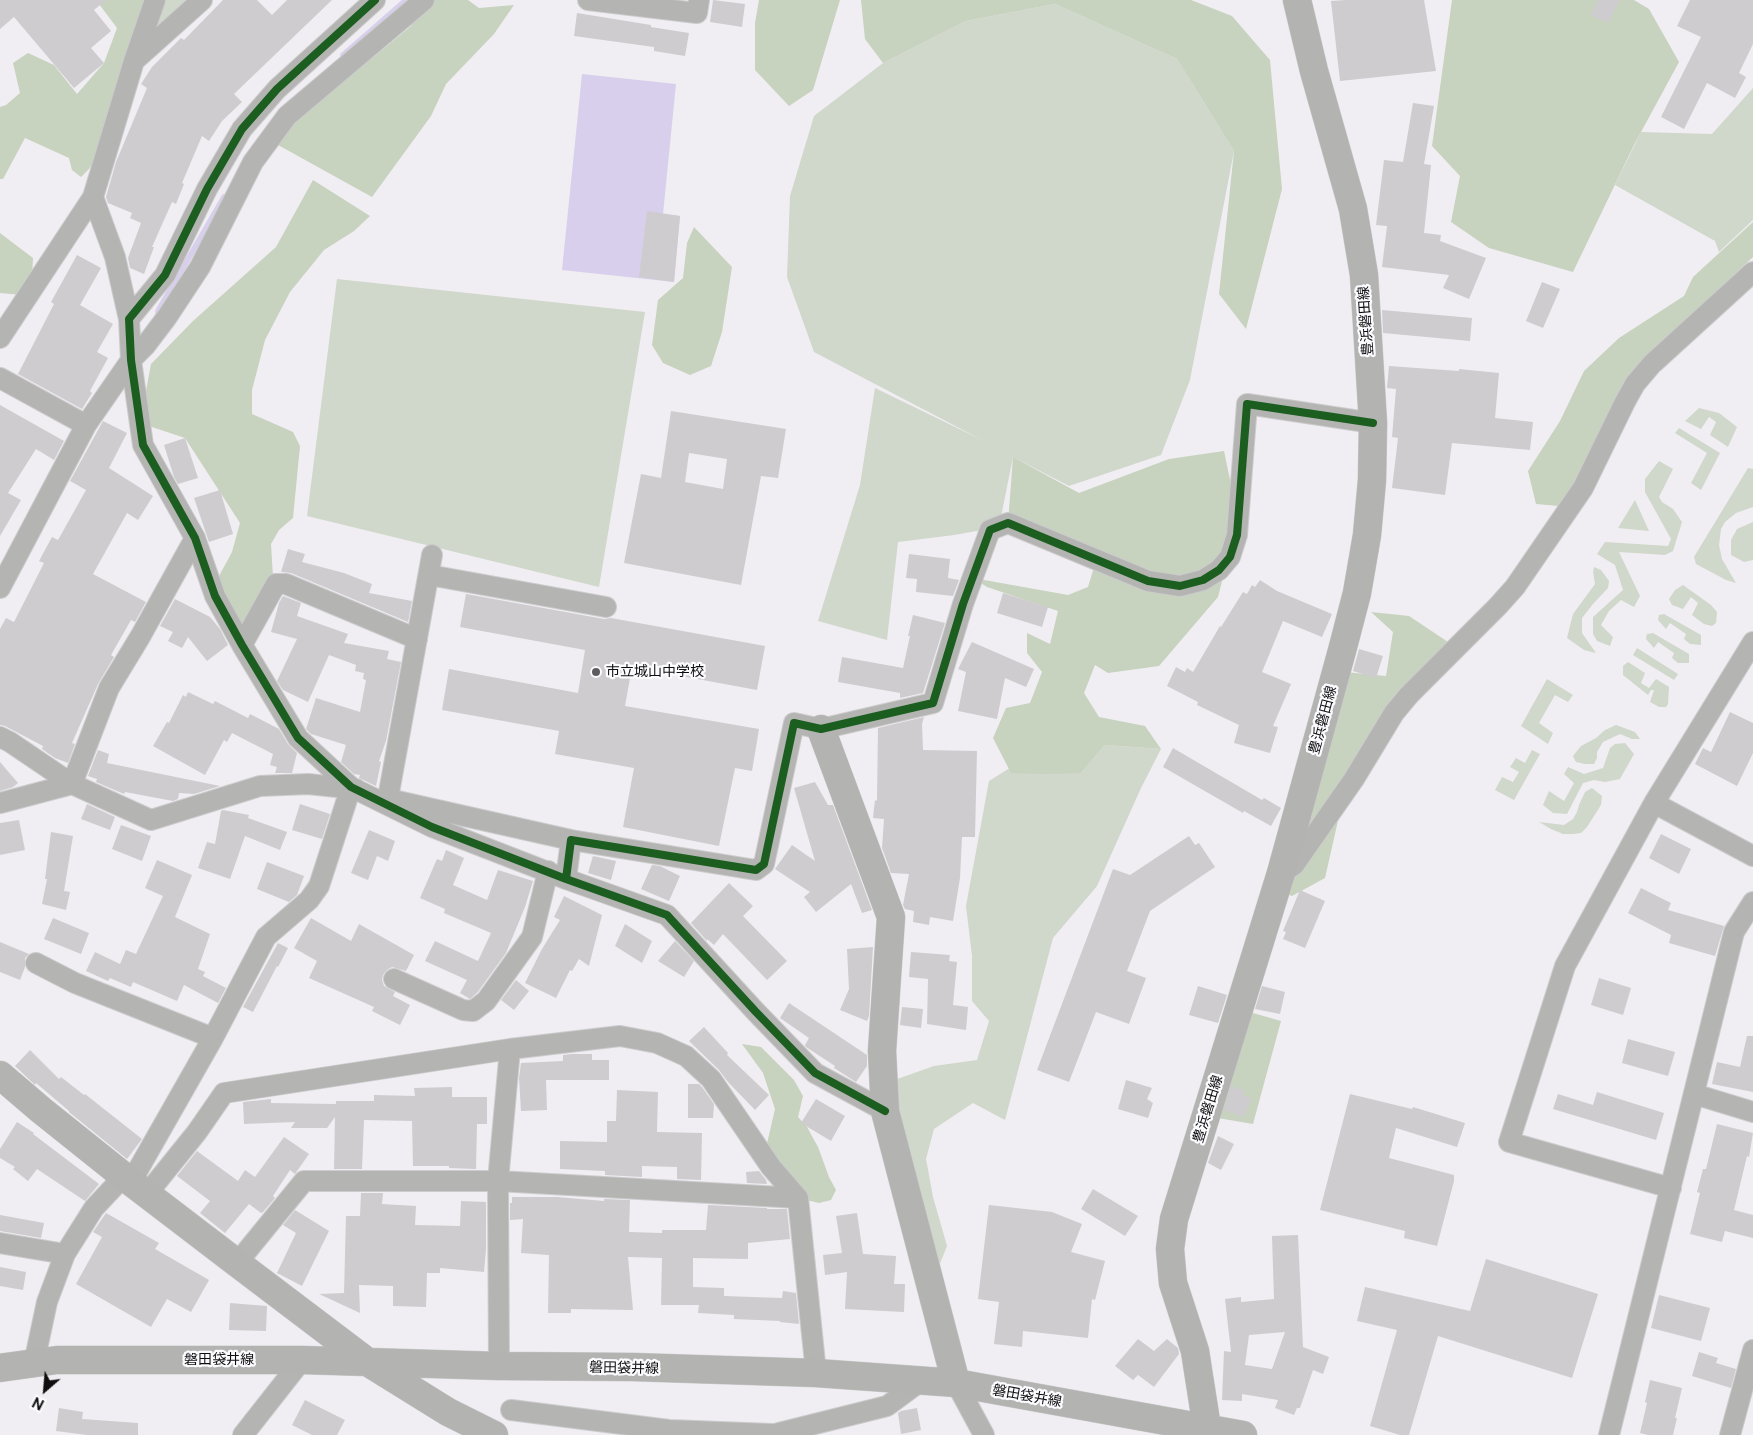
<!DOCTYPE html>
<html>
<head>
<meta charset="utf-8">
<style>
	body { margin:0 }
	#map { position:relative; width:1753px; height:1435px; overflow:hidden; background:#f0eef2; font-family:"Public Sans",sans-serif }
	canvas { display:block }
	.north { position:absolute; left:20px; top:1365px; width:50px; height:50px; -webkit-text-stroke:4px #fcfbff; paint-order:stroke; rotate:207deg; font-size:14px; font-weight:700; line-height:20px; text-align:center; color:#0e0e0f }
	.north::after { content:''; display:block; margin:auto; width:18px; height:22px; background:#0e0e0f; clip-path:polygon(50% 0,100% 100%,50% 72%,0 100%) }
</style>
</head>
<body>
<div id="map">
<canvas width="1753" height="1435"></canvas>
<div class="north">N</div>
</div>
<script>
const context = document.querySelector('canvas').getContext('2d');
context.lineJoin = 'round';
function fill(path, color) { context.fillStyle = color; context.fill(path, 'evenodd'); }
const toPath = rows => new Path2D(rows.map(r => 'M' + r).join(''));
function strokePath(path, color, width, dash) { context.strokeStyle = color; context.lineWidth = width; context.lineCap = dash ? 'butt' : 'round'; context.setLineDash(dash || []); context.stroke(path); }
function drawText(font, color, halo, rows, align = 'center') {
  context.font = font + ' "Public Sans","Noto Sans JP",sans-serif'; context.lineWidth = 4.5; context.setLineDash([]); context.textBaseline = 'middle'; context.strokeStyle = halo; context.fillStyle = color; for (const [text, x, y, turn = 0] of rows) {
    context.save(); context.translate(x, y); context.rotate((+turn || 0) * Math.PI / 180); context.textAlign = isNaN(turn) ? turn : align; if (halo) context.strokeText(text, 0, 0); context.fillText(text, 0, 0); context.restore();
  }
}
fill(toPath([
	[155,0,202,0,134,61],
	[1055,4,1177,59,1234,151,1190,380,1161,455,1069,486,1013,457,999,527,954,535,898,542,887,640,818,621,860,485,875,388,982,440,814,352,787,277,790,196,814,116,883,63,966,21],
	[1753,88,1753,220,1719,252,1715,241,1615,185,1641,132,1712,134],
	[337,279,645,312,599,587,307,516],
	[1699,408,1719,413,1737,427,1728,447,1710,435,1716,422,1709,417,1701,429,1685,421],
	[1679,428,1720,453,1701,490,1691,483,1707,453,1675,433],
	[1659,461,1673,469,1659,497,1662,502,1673,509,1682,522,1673,551,1665,555,1619,552,1640,596,1634,607,1621,600,1609,611,1601,625,1613,637,1610,646,1597,641,1593,634,1593,617,1623,590,1615,565,1597,554,1605,542,1668,546,1671,539,1645,492,1645,479],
	[1748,468,1753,469,1753,507,1736,513,1725,522,1721,529,1719,545,1722,559,1736,583,1726,580,1696,564,1694,557],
	[1635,500,1649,531,1618,528],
	[1753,522,1753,560,1744,562,1731,555,1731,540,1737,529],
	[1594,567,1601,570,1609,581,1608,588,1593,604,1582,618,1582,633,1596,653,1584,650,1567,638,1573,614,1595,584,1593,572],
	[1683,585,1711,605,1717,612,1716,623,1712,626,1704,624,1692,615,1698,603,1691,597,1683,609,1672,605,1669,599,1675,590],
	[1664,614,1701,635,1701,645,1690,644,1684,639,1686,634,1670,623,1666,629,1658,620,1659,615],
	[1653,633,1689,654,1689,663,1678,663,1672,658,1674,653,1658,642,1654,648,1646,639,1647,634],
	[1637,648,1678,674,1674,680,1633,655],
	[1628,662,1645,673,1641,683,1649,688,1656,679,1669,687,1668,704,1666,707,1659,707,1650,702,1654,690,1651,690,1648,695,1623,675,1623,666],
	[1547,679,1573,695,1568,702,1555,695,1539,723,1553,733,1548,744,1521,726],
	[1616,725,1635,732,1640,739,1632,739,1620,734,1603,742,1597,752,1597,758,1594,764,1585,764,1576,762,1573,756,1581,746,1596,738,1605,730],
	[1625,743,1634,754,1620,779,1605,782,1594,780,1583,783,1567,814,1553,813,1543,805,1549,791,1564,801,1574,783,1564,774,1568,767,1584,774,1603,768,1610,748,1615,744],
	[1105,745,1161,749,1141,788,1097,886,1053,938,1005,1120,973,1103,934,1129,926,1159,933,1197,947,1246,937,1271,883,1084,934,1066,977,1060,989,1021,972,1001,972,956,966,906,989,781,1013,766,1081,773],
	[1532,750,1540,754,1514,800,1495,790,1502,777,1513,782,1519,772,1510,767,1516,758,1525,763],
	[1592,788,1602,796,1601,805,1587,827,1581,833,1573,834,1563,834,1551,829,1539,822,1564,825,1573,819,1577,812,1579,805,1585,792]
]), '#d0d7cb');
fill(toPath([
	[96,0,155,0,102,149,89,169,81,177,72,170,69,158,25,138,3,179,0,179,0,107,6,105,20,93,13,63,28,53,54,65,77,94,104,63,117,28],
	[426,0,468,0,479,8,514,5,494,34,446,84,431,116,372,197,269,140,313,93,371,59,411,26],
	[759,0,840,0,813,90,789,106,755,70,755,23],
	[861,0,1191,0,1232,16,1270,60,1282,189,1246,329,1219,294,1234,151,1177,59,1055,4,966,21,883,63,865,39],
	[1452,0,1634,0,1649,9,1679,62,1634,145,1573,272,1489,248,1451,222,1460,176,1432,146],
	[313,180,370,216,354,231,324,250,290,292,265,340,252,390,252,414,293,432,300,446,293,518,279,530,271,544,273,577,242,645,212,589,232,552,240,523,185,438,140,423,151,364,193,321,276,247],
	[1753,222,1753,257,1670,335,1570,507,1536,504,1528,471,1560,421,1584,371,1619,338,1684,296,1693,277],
	[694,227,732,267,722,332,711,366,690,375,663,363,652,345,658,300,683,278,687,243],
	[0,233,33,258,32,278,22,295,0,293],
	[1224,451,1238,518,1218,597,1159,666,1108,673,1095,665,1084,693,1099,717,1145,726,1161,749,1105,745,1081,773,1046,774,1011,773,993,738,1006,708,1030,703,1042,672,1027,653,1027,633,1050,644,1058,611,987,587,973,578,1068,595,1088,587,1095,564,1008,523,1013,457,1079,493,1169,459],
	[1371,612,1409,616,1448,642,1349,772,1325,878,1292,896,1276,890,1345,672,1386,676,1393,632],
	[1239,1009,1281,1021,1253,1124,1206,1116],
	[742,1044,761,1047,794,1080,803,1096,798,1117,807,1127,818,1147,829,1177,836,1190,831,1200,819,1203,798,1198,766,1148,775,1109,763,1073]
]), '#c7d2bf');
fill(toPath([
	[582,74,676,84,663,214,680,216,674,282,562,270]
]), '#d8cfec');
strokePath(toPath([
	[343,55,406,0],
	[158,315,158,311,224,197]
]), '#d8cfec', 5.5);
fill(toPath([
	[0,0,106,0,94,10,111,31,91,48,104,63,74,88,14,17,0,29],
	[223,0,257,0,272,15,287,0,332,0,234,94,242,102,222,121,209,141,202,136,182,183,184,184,176,204,172,202,152,247,154,247,144,274,130,268,128,258,141,223,130,218,132,213,108,203,106,197,116,162,147,88,141,84,152,67,181,38,184,40],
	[713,0,745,4,742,27,710,22],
	[1346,0,1424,0,1436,71,1340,81,1331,1],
	[1598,0,1620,0,1608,23,1591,15],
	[1690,0,1753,0,1753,44,1739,73,1746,77,1735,98,1707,83,1684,129,1661,117,1701,37,1677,26],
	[577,13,651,25,651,27,689,33,685,56,654,51,654,47,574,36],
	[1413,103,1434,106,1424,164,1431,165,1424,233,1441,235,1440,241,1486,258,1469,299,1443,288,1449,275,1382,267,1387,226,1376,225,1384,160,1403,162],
	[647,211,680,216,674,282,639,277],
	[77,255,101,268,80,305,113,324,97,352,108,358,90,391,92,393,82,409,18,374,54,304,51,302],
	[1542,282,1560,289,1543,328,1526,321],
	[1382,310,1472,318,1470,341,1383,333],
	[1389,366,1459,371,1459,369,1499,373,1495,418,1533,422,1530,450,1452,443,1445,495,1392,488,1398,438,1392,437,1396,389,1387,388],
	[0,405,64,441,54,460,36,449,8,493,21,500,0,536],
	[671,411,786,429,778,478,761,476,741,585,624,563,641,474,661,478],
	[689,453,727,459,723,489,685,482],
	[103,421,127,433,109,468,153,496,138,520,127,513,93,574,146,602,135,622,131,620,111,655,114,657,98,684,72,743,75,744,68,763,55,758,42,749,43,746,5,726,0,725,0,629,6,618,14,622,44,563,39,561,52,537,58,540,86,490,70,481],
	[185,438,198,478,178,484,174,477,164,445],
	[220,490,233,534,209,542,194,498],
	[288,549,305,554,302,562,344,573,372,584,369,593,412,601,408,622,291,573,281,572],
	[909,554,950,559,948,578,959,580,953,596,916,592,917,579,906,578],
	[1260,580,1277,591,1332,614,1322,637,1283,621,1262,672,1291,684,1273,726,1278,727,1270,753,1234,743,1239,725,1197,705,1198,702,1167,686,1176,667,1185,672,1187,668,1193,672,1220,626,1221,627,1243,592,1247,594,1252,585,1255,587],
	[1003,593,1048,607,1042,627,997,613],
	[466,594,604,619,611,618,765,646,757,690,632,667,625,706,759,729,752,771,735,768,719,846,623,827,634,768,555,754,559,731,442,710,449,669,578,693,585,650,460,627],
	[283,596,301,603,297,616,348,634,344,643,389,651,387,659,401,662,386,741,379,761,381,762,376,786,359,778,360,775,354,774,341,762,346,745,311,734,306,729,316,698,360,712,366,680,363,679,364,673,355,671,356,665,329,655,308,702,283,690,277,681,297,639,271,632,279,603],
	[175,599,210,617,220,629,228,645,207,661,188,637,182,648,168,641,173,632,160,626],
	[913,615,945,623,923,693,900,698,900,693,838,682,842,657,903,668,910,636,908,636],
	[972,642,1034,669,1026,687,1005,678,997,719,958,711,966,672,958,669],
	[1359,649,1383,656,1376,678,1353,671],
	[188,692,213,704,215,701,248,718,250,714,279,729,288,744,297,753,292,773,275,773,277,767,270,765,273,754,232,733,227,742,224,740,205,775,153,746,167,722,169,723,183,695,186,697],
	[1730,712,1753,723,1753,753,1737,786,1695,764,1703,748,1711,752],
	[924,717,922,724,923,750,977,751,975,837,962,837,960,878,953,921,930,917,929,925,913,922,914,911,905,909,903,905,909,874,891,873,882,848,884,819,873,818,875,800,877,801,878,728],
	[1173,748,1262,800,1264,798,1281,808,1271,826,1244,811,1243,813,1163,767],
	[98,750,109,754,107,763,220,786,194,794,179,793,178,799,173,801,125,792,124,794,96,782,97,779,88,776],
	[0,762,18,783,13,787,0,791],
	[815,782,828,805,833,805,872,910,862,913,851,884,816,912,804,897,810,892,775,869,792,845,815,861,794,788],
	[87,804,115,817,110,830,81,819],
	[300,804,330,814,322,839,292,830],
	[223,810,249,815,248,818,287,832,280,850,245,836,230,879,198,868,207,842,215,844,221,811],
	[19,820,25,850,0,855,0,823],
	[121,825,151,836,142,861,112,849],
	[369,830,395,841,388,861,377,856,368,880,351,873],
	[51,832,73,836,64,891,70,892,66,910,42,904,47,879,45,879],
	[1661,834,1691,849,1679,874,1649,858],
	[1189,836,1195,845,1199,843,1215,867,1150,911,1127,971,1146,978,1129,1024,1096,1012,1069,1082,1037,1070,1113,869,1130,875],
	[446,850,464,858,453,885,487,900,498,870,533,881,525,907,506,953,477,993,470,999,460,993,467,980,425,961,435,941,478,961,491,933,444,913,445,909,420,898,437,859,442,861],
	[593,856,616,861,611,880,588,873],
	[157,860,192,875,175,917,210,934,198,969,205,972,203,976,226,988,218,1003,184,985,177,1001,133,982,131,987,110,978,108,981,86,971,95,952,120,964,126,950,136,954,163,896,145,888],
	[267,862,304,876,297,895,289,902,257,889],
	[652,865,660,866,680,876,669,901,641,889],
	[729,883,753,906,743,916,787,961,767,980,723,934,714,945,707,939,707,941,691,923],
	[1641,888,1671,903,1668,910,1724,926,1715,956,1669,943,1671,935,1628,913],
	[1300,890,1325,901,1305,948,1283,939,1286,932,1283,931],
	[564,896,602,915,589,966,579,959,572,971,570,970,556,998,525,983,542,949,560,920,554,917],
	[53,918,89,933,81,954,44,939],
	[311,918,351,941,359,924,414,955,406,971,392,967,387,970,383,975,382,980,384,986,395,992,393,996,410,1005,400,1025,372,1011,374,1007,309,978,317,961,294,948],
	[625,924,652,941,642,963,615,946],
	[675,941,694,961,684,977,658,961],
	[0,942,29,954,25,958,25,967,20,980,0,972],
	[278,943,288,948,278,967,277,966,253,1012,243,1007],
	[873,947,869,1016,867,1021,840,1010,849,989,847,949],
	[911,952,950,955,949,961,957,962,953,1005,968,1007,966,1030,927,1024,928,979,909,977],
	[1599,978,1631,988,1623,1015,1591,1005],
	[516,980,529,991,514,1010,501,1000],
	[1198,986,1227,995,1218,1023,1189,1015],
	[1262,986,1285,992,1280,1014,1255,1009],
	[789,1003,867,1055,867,1066,856,1082,834,1068,835,1066,806,1047,805,1045,809,1038,780,1018],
	[902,1007,923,1009,921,1028,900,1025],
	[704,1027,728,1053,727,1055,769,1095,755,1110,728,1082,719,1070,689,1041],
	[1747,1036,1753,1036,1753,1092,1712,1084,1717,1062,1740,1067],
	[1628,1039,1675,1052,1668,1076,1622,1063],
	[30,1050,59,1079,61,1077,84,1095,85,1094,142,1139,127,1159,69,1112,69,1111,36,1083,35,1085,15,1066],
	[572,1054,592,1054,592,1060,609,1060,609,1080,546,1080,547,1110,521,1111,519,1078,521,1063,563,1061,563,1055],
	[1126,1080,1152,1088,1147,1099,1153,1103,1148,1118,1118,1109],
	[688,1084,699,1084,702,1087,714,1104,713,1118,688,1118],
	[1231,1086,1245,1091,1244,1096,1251,1098,1244,1117,1224,1110],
	[452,1087,452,1097,487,1097,487,1124,477,1124,476,1169,449,1168,449,1166,413,1166,412,1121,364,1120,362,1169,334,1169,335,1117,327,1128,291,1128,295,1122,244,1124,243,1102,271,1099,271,1103,336,1104,336,1101,374,1101,374,1095,415,1096,414,1088],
	[617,1090,658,1092,657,1132,702,1133,701,1180,677,1179,677,1167,642,1166,642,1177,605,1175,605,1171,560,1169,560,1141,607,1142,607,1121,616,1121],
	[1597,1092,1664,1113,1656,1140,1553,1109,1558,1094,1593,1105],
	[1350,1094,1412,1109,1413,1107,1465,1123,1457,1147,1396,1128,1389,1158,1454,1175,1454,1181,1437,1246,1404,1238,1405,1231,1320,1210],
	[816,1099,845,1116,831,1141,801,1123],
	[17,1122,34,1133,33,1134,99,1184,85,1201,37,1169,28,1181,13,1169,15,1167,0,1158,0,1149],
	[1717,1124,1753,1133,1749,1157,1747,1156,1734,1210,1753,1215,1753,1238,1725,1231,1722,1242,1690,1234,1700,1193,1697,1192,1703,1169,1706,1169],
	[1218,1136,1234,1144,1221,1170,1208,1163],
	[284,1137,309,1154,295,1174,290,1170,273,1196,275,1198,263,1212,261,1213,249,1204,225,1233,200,1213,210,1201,177,1176,197,1151,238,1181,245,1170,255,1177],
	[759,1171,766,1180,767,1184,747,1183,746,1172],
	[1093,1189,1138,1216,1125,1236,1081,1209],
	[361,1193,383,1193,382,1204,416,1206,415,1225,460,1226,461,1201,486,1202,486,1249,484,1272,440,1268,440,1273,427,1273,426,1307,393,1306,393,1286,359,1285,360,1313,319,1294,344,1293,346,1216,360,1216],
	[512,1197,557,1197,604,1201,604,1199,630,1200,629,1232,662,1233,662,1230,706,1230,708,1205,767,1208,767,1209,787,1209,790,1239,748,1243,748,1259,693,1258,693,1287,724,1288,724,1296,782,1298,783,1291,796,1293,799,1324,780,1322,780,1321,734,1319,734,1315,698,1313,699,1305,661,1305,662,1258,628,1257,633,1310,571,1309,571,1313,548,1313,549,1255,521,1253,523,1219,510,1220,510,1203,512,1203],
	[989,1205,1052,1212,1082,1224,1071,1252,1105,1261,1095,1300,1092,1299,1088,1338,1023,1331,1022,1347,994,1344,999,1302,978,1299],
	[295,1210,329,1231,302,1286,277,1273,296,1233,283,1225],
	[106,1213,159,1243,155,1249,209,1280,191,1312,167,1299,151,1327,76,1284,102,1237,93,1232],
	[857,1213,863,1254,896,1256,894,1284,905,1284,904,1312,845,1309,847,1272,825,1275,823,1255,842,1253,836,1216],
	[0,1215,44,1223,41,1238,0,1231],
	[1298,1235,1303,1347,1329,1357,1323,1374,1313,1370,1300,1408,1297,1408,1294,1415,1275,1408,1278,1400,1242,1394,1242,1401,1222,1400,1224,1351,1231,1352,1225,1299,1241,1297,1241,1302,1274,1299,1272,1236],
	[1285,1332,1272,1369,1245,1365,1249,1335],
	[1486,1259,1598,1294,1572,1378,1438,1336,1409,1435,1400,1435,1370,1426,1397,1330,1357,1321,1365,1287,1470,1311],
	[0,1267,26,1272,23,1290,0,1286],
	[1659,1295,1710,1308,1701,1341,1651,1328],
	[230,1303,267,1306,266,1331,229,1330],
	[1138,1339,1154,1351,1167,1339,1178,1348,1179,1354,1154,1387,1138,1375,1133,1380,1115,1366],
	[1699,1352,1718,1358,1716,1363,1736,1369,1731,1388,1692,1376],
	[1650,1380,1682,1388,1675,1418,1677,1418,1673,1435,1648,1435,1640,1433,1647,1403,1645,1402],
	[305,1400,345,1420,337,1435,312,1435,292,1425],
	[59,1408,83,1412,82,1419,138,1423,138,1435,87,1435,56,1431],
	[917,1408,921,1430,901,1434,898,1413,901,1411]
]), '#cecccf');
const street = toPath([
	[375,0,277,89,242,129,207,189,165,275,129,319,131,360,143,445,195,538,215,596,242,645,298,738,351,787,432,827,566,879,667,915,756,1012,815,1073,885,1111],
	[588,0,697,13,699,0],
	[135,60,202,0],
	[129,319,115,257,93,197,134,61,155,0],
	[0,338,93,197],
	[0,378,86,425],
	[429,575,606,607],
	[0,588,86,425,131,360,145,346,167,317,200,267,253,162,287,116,424,0],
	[242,645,276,584,286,584,417,639],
	[0,737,10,742,72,784,151,820,260,786,308,784,356,789],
	[388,798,432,555],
	[393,800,571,840],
	[0,803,72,784,109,688,140,637,195,538],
	[1654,803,1753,856],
	[1281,873,1294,865,1354,779,1394,713,1409,695,1498,606,1515,587,1583,488,1625,402,1635,384,1652,364,1753,272],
	[566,879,571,840,756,870,764,864,794,723,821,729,933,703,963,604,990,530,1008,523,1148,581,1180,586,1203,580,1219,570,1230,557,1237,535,1247,404,1373,423],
	[36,963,75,983,213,1038],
	[394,979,463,1010,473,1011,486,1001,532,937,548,871],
	[1694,1094,1753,1112],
	[131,1182,213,1038,266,937,309,900,319,886,351,787],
	[1671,1188,1509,1142,1565,966,1654,803,1753,642],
	[147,1194,197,1132,224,1093,510,1049,620,1036,657,1043,686,1056,711,1079,771,1167,798,1198,816,1373],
	[0,1243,65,1254],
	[237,1263,304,1181,498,1181,798,1198],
	[34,1363,47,1302,65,1254,94,1208,124,1176],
	[499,1366,498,1181,510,1049],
	[956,1383,984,1435],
	[511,1410,669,1430,772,1434],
	[243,1435,302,1360],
	[771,1435,887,1406,921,1381],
	[1609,1435,1734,932,1753,902],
	[1730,1435,1753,1350]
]);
const secondary = toPath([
	[821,729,891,917,882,1051,885,1111,956,1383],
	[0,1075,41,1110,131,1182,237,1263,369,1363,448,1412,494,1435],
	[0,1368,57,1360,302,1360,499,1366,633,1367,816,1373,956,1383,1243,1435],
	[1207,1428,1195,1351,1173,1283,1170,1249,1174,1219,1281,873,1343,647,1357,593,1367,535,1372,480,1373,423,1364,275,1353,209,1314,71,1297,0]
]);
strokePath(street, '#cccbcd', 22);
strokePath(secondary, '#cccbcd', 29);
strokePath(street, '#b4b4b2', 20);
strokePath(secondary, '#b3b3b1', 28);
strokePath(toPath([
	[375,0,277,89,242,129,207,189,165,275,129,319,131,360,143,445,195,538,215,596,242,645,298,738,351,787,432,827,566,879,667,915,756,1012,815,1073,885,1111],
	[566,879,571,840,756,870,764,864,794,723,821,729,933,703,963,604,990,530,1008,523,1148,581,1180,586,1203,580,1219,570,1230,557,1237,535,1247,404,1373,423]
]), '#1b5e20', 8);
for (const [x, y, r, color] of [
	[596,672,5,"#5d5c5e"]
]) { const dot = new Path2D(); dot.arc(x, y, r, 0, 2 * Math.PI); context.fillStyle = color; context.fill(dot); strokePath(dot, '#fcfbff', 2); }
drawText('14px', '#0e0e0f', '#fcfbff', [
	["豊浜磐田線",1366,321,-94],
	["豊浜磐田線",1323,720,-75],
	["豊浜磐田線",1208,1109,-73],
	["磐田袋井線",219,1360],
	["磐田袋井線",624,1368,1],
	["磐田袋井線",1027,1396,10]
]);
drawText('14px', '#0e0e0f', '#fcfbff', [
	["市立城山中学校",606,672]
], 'left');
</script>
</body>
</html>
